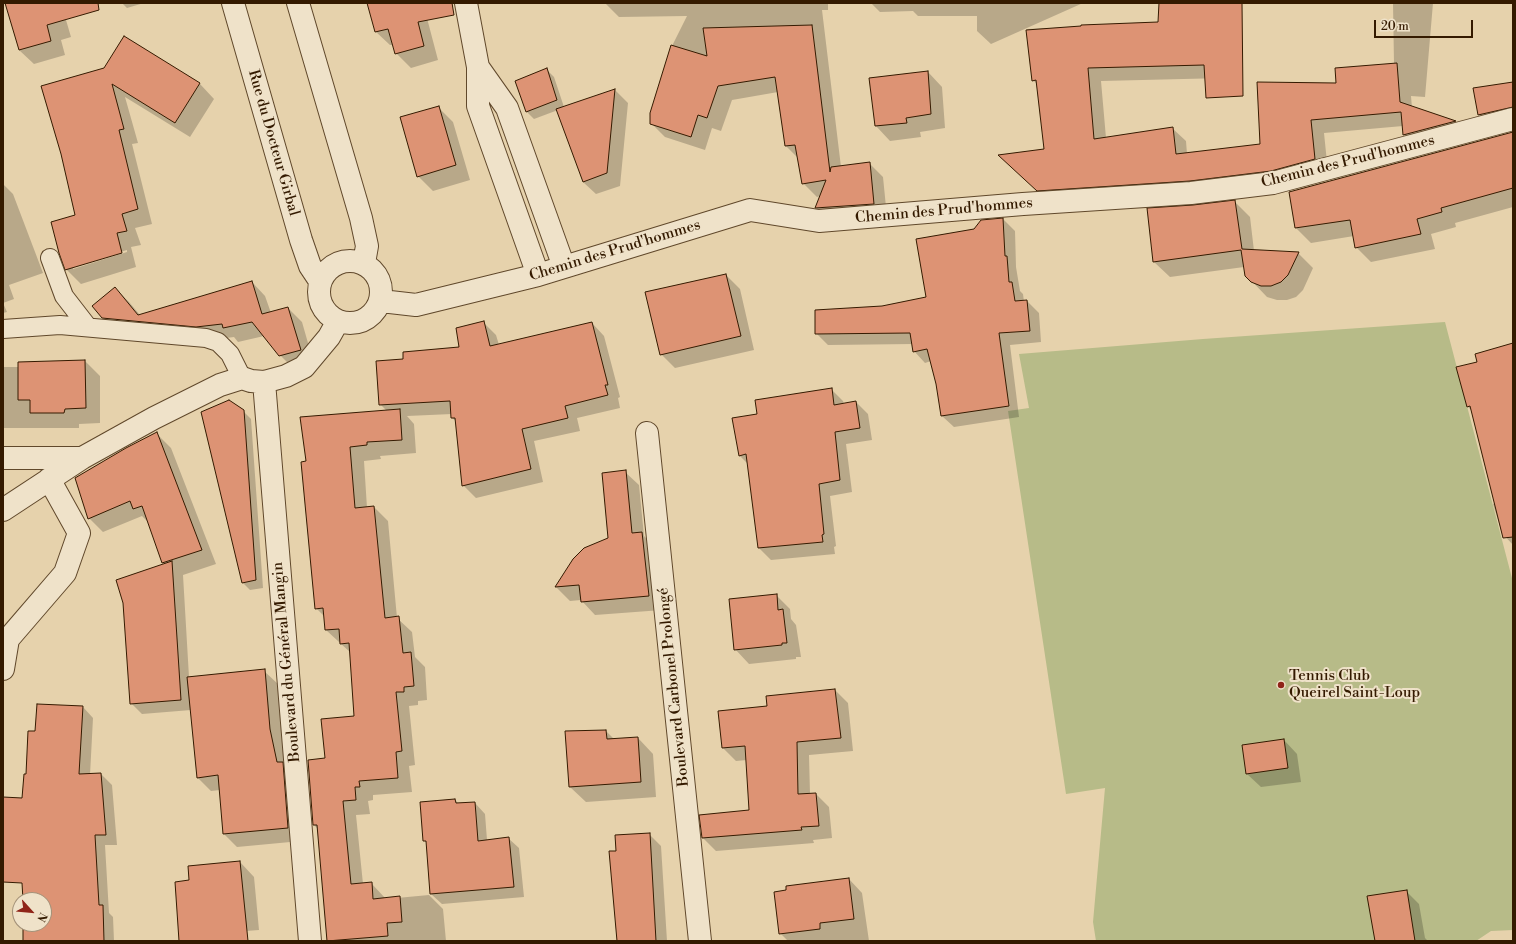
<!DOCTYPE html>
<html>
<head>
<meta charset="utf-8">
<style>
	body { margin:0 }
	#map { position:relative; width:1516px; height:944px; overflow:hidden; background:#e6d2ac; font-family:"Libre Bodoni",serif }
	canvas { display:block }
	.frame { position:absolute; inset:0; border:4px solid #341a00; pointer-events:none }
	.north { position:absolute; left:12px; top:892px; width:40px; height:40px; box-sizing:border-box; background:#efe2c9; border:1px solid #a49279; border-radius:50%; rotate:117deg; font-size:11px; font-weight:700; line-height:16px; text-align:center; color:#341a00 }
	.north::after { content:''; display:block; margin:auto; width:14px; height:18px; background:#8f2418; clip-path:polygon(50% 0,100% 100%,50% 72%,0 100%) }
	.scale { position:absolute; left:1374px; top:20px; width:99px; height:18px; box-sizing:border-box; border:2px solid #341a00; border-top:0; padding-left:5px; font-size:12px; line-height:14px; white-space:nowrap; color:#341a00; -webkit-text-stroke:3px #efe2c9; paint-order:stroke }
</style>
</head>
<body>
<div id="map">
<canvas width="1516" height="944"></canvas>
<div class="frame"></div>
<div class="north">N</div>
<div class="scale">20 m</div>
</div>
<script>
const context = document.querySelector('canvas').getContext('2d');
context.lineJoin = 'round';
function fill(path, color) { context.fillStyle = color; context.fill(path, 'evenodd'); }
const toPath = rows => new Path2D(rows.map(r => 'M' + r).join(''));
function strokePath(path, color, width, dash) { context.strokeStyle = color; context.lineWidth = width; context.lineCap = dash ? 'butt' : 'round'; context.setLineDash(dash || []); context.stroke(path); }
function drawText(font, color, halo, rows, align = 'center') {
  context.font = font + ' "Libre Bodoni",serif'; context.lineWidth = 4; context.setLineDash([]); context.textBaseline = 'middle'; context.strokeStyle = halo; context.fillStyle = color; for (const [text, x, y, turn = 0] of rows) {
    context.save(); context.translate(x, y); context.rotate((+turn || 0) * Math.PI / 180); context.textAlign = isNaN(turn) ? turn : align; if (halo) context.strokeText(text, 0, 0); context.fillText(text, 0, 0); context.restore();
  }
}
fill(toPath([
	[1445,322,1513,582,1513,930,1491,931,1476,941,1096,941,1093,922,1105,788,1066,794,1008,411,1029,408,1019,354,1203,339]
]), '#b7bb88');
fill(toPath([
	[6,3,61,3,71,37,61,40,65,55,34,64,19,50],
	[122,3,144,3,127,8],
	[368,3,423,3,438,60,411,68,396,53,394,45,390,45,375,31],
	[605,3,828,3,828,10,822,10,841,167,869,163,883,177,887,217,830,221,816,208,821,196,817,197,803,183,798,158,786,146,778,92,732,100,721,131,712,128,705,150,665,137,651,123,672,46,687,16,619,17],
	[871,3,1083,3,991,44,977,31,977,16,918,16,913,11,880,12],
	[1186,3,1222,3,1225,78,1101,81,1106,138,1172,128,1186,141,1187,154,1261,145,1337,84,1394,64,1393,3,1433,3,1425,97,1411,96,1412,108,1455,122,1468,135,1417,148,1404,135,1403,126,1324,133,1328,172,1052,203,1013,168,1046,150,1038,85,1033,80,1027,29,1187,22],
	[124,37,200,84,214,99,190,137,125,97,138,143,132,144,152,224,135,228,141,245,131,247,136,267,81,284,66,269,105,69],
	[127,250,127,252,73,269,73,266],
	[546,69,554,77,564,107,615,90,628,103,620,186,596,194,583,182,558,110,534,119,527,112,516,81],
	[928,72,942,87,945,128,920,132,921,137,890,141,876,126,870,79],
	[1513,83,1513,125,1493,130,1479,115,1474,89],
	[438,107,453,122,470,180,433,191,418,176],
	[1513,133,1513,207,1455,223,1456,227,1431,234,1435,249,1371,262,1356,247,1354,236,1311,243,1296,228],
	[3,184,13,194,43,273,9,285,14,299,3,303,7,312,3,313],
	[1234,201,1250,217,1254,251,1298,253,1313,268,1303,290,1296,297,1287,300,1277,300,1267,297,1246,275,1244,267,1170,277,1154,262],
	[1003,219,1015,231,1016,267,1020,291,1023,294,1024,302,1027,301,1039,313,1041,342,1010,345,1019,417,954,427,942,416,937,384,931,361,925,363,914,351,913,344,828,345,816,333,882,307,928,298,974,230],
	[726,275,740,289,754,350,675,368,661,354],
	[252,282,265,296,271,313,288,308,302,322,314,364,294,369,280,355,264,336,238,342,234,337,210,340,117,332,103,318,115,288,129,302,140,315],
	[483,322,496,335,499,345,592,323,604,336,620,397,618,398,620,408,577,418,580,431,534,441,543,482,476,498,463,485,457,422,452,418,452,414,407,416,414,424,416,453,380,456,381,459,364,461,367,508,374,507,388,521,397,618,412,632,415,657,425,667,427,700,418,701,418,705,409,706,415,765,409,766,412,792,373,795,373,800,368,801,370,814,356,815,363,884,371,883,386,899,429,895,443,909,446,941,328,941,319,830,314,825,326,759,355,717,351,653,326,630,325,617,316,608,307,462,387,411,380,404,404,360,460,347],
	[1513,345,1513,545,1502,533,1493,504,1495,503,1472,411,1468,407,1458,368,1478,362],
	[85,361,100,376,100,423,79,424,79,428,3,428,3,434,3,367,19,367,19,362],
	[831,389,843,401,844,404,856,402,868,414,872,440,846,444,852,492,830,496,836,546,834,547,835,554,771,560,759,548,748,464,739,455,758,414],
	[243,411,251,419,263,588,250,590,242,582],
	[157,434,171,448,216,564,183,575,189,677,264,671,278,684,282,742,301,841,237,847,224,834,220,790,211,791,198,778,191,710,142,714,131,703,165,565,163,562,149,523,142,516,103,532,89,518],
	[625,472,639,485,644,536,655,547,662,610,595,615,581,600,570,601,556,587,574,559,609,539],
	[776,595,790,609,791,619,796,625,801,657,796,657,796,659,749,664,735,649],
	[835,690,848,703,853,751,809,755,810,794,816,794,829,807,832,838,813,840,814,843,716,851,703,838,750,811,747,760,736,761,723,748,719,712,768,707],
	[83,707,93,718,90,775,101,774,112,785,117,845,105,845,109,913,113,917,114,941,23,941,23,924,44,924,44,900,23,900,26,775,36,732],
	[606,731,615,740,638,738,653,754,656,797,586,802,570,787,566,732],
	[1284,740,1297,754,1301,782,1261,787,1247,774],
	[455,800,459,804,475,803,485,814,487,840,508,838,519,848,524,897,442,904,431,894,428,844,424,840],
	[649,834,661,846,667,941,618,941,617,852],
	[240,862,254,877,259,930,193,935,190,881],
	[849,879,862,893,869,941,788,941,780,933],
	[1406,891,1419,904,1425,938,1428,941,1376,941]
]), '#0003');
const building = toPath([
	[5,3,98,3,99,10,47,25,51,41,19,50,5,3],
	[367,3,452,3,454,15,418,22,424,46,395,54,388,29,375,32,367,3],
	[1159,3,1242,3,1243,96,1206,98,1204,65,1088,68,1094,139,1173,127,1176,154,1260,144,1257,82,1336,83,1335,68,1397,63,1400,102,1456,121,1403,135,1401,112,1311,120,1315,159,1271,171,1190,181,1037,191,998,155,1044,149,1036,80,1032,81,1026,30,1081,26,1081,25,1158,22,1159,3],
	[812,25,830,172,831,167,870,162,874,204,815,208,826,180,802,184,795,145,785,146,775,77,718,86,707,118,698,115,691,137,650,124,650,113,671,45,707,56,703,28,812,25],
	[124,36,200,83,175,123,112,84,124,129,119,130,138,209,122,214,127,231,117,233,122,253,65,270,59,253,51,222,75,215,61,154,41,86,104,68,124,36],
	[547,68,557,100,526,112,515,81,547,68],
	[928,71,931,114,906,118,907,123,875,126,869,78,928,71],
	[1513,82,1513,107,1478,115,1473,88,1513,82],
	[615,89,607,173,583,182,556,109,615,89],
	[439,106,456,165,417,177,400,117,439,106],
	[1513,132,1513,188,1441,208,1442,212,1417,219,1421,234,1355,248,1350,220,1295,228,1289,192,1513,132],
	[1235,200,1242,249,1299,252,1288,275,1281,282,1271,286,1261,286,1251,282,1245,276,1241,250,1153,262,1147,208,1193,205,1235,200],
	[1003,218,1005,256,1007,256,1009,282,1012,282,1015,301,1027,300,1030,331,999,333,1009,406,941,416,936,384,927,349,913,352,910,333,815,334,815,310,882,306,926,297,916,239,974,229,981,220,1003,218],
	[726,274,741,336,660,355,645,292,726,274],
	[252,281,262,314,288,307,301,350,279,356,252,322,223,328,222,324,196,327,102,318,92,306,115,287,138,315,252,281],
	[484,321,490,346,592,322,608,385,605,385,608,395,565,406,568,418,522,429,531,469,462,486,455,418,451,418,450,401,379,405,376,361,403,359,403,352,459,347,456,328,484,321],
	[1513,343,1513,537,1503,538,1470,406,1467,407,1456,367,1477,362,1475,354,1513,343],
	[85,360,86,408,65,409,64,413,30,413,30,400,18,400,18,362,85,360],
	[832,388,834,405,856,401,860,428,835,432,840,480,819,484,824,534,822,535,823,542,758,548,746,454,739,456,732,418,757,414,755,400,832,388],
	[229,400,244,410,256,580,242,583,201,412,229,400],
	[400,409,402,440,367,442,367,445,350,447,355,508,374,506,385,618,399,616,403,653,411,652,414,686,404,687,404,692,396,692,402,751,396,752,398,778,359,781,360,787,355,787,356,800,343,801,351,884,372,882,373,899,400,896,402,922,387,923,388,936,327,941,317,825,313,825,308,760,325,758,321,719,354,716,349,643,340,644,339,629,325,630,323,608,315,609,301,462,306,461,300,417,400,409],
	[157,432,202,550,162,563,142,506,133,509,130,501,88,519,75,478,126,448,157,432],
	[626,470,632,533,642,532,649,596,581,602,579,585,555,587,573,559,584,548,608,538,602,473,626,470],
	[172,561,181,700,130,704,123,603,116,580,172,561],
	[777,594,778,610,783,609,787,643,782,643,782,645,734,650,729,599,777,594],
	[265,669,270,729,277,762,283,762,288,828,223,834,218,775,197,778,187,677,265,669],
	[835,689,841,738,797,742,798,794,816,793,819,826,801,827,802,830,702,838,699,815,749,810,745,746,722,748,718,711,767,706,766,696,835,689],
	[37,704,83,706,79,774,101,773,106,835,95,835,99,905,103,905,104,941,23,941,23,924,44,924,44,900,23,900,22,883,3,882,3,797,22,798,24,774,26,774,28,731,35,731,37,704],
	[606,730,607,739,638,737,641,782,569,787,565,731,606,730],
	[1284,739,1288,768,1246,774,1242,745,1284,739],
	[455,799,456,803,475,802,478,841,509,837,514,887,430,894,426,841,423,841,420,802,455,799],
	[650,833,656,941,617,941,609,851,616,851,615,835,650,833],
	[240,861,248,941,179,941,175,882,189,880,188,866,240,861],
	[849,878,854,919,820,923,820,929,779,934,774,892,786,890,786,886,849,878],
	[1407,890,1415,941,1375,941,1367,896,1407,890]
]);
fill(building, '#dd9374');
strokePath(building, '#341a00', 1);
const service = toPath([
	[50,258,64,296,88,327],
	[3,329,60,325,206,338,218,342,230,354,242,378]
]);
const minor = toPath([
	[233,3,301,240,310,266,320,281],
	[298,3,361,218,367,246,364,263],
	[466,3,478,67,478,106,538,275],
	[478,67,507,108,564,267],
	'319 292a31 31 0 1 1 62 0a31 31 0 1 1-62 0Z',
	[381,301,416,305,538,275,750,210,819,221,1023,204,1191,193,1273,183,1513,119],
	[264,382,310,941],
	[647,433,700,941],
	[3,458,82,458],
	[3,510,82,458,154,418,220,385,242,378,251,381,264,382,286,376,304,367,329,337,338,321],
	[3,645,65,573,79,533,49,479],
	[3,669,8,639]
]);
strokePath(service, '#60482b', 20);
strokePath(minor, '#60482b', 24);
strokePath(service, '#efe2c9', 18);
strokePath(minor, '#efe2c9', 22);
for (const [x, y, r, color] of [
	[1281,685,4,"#8f2418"]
]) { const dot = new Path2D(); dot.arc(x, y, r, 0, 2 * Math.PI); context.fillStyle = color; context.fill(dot); strokePath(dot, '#efe2c9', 1.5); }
drawText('15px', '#341a00', '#efe2c9', [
	["Rue du Docteur Girbal",273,143,74],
	["Chemin des Prud'hommes",1348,162,-14],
	["Chemin des Prud'hommes",944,211,-5],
	["Chemin des Prud'hommes",615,251,-17],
	["Boulevard du Général Mangin",287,662,-95],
	["Boulevard Carbonel Prolongé",674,687,-96]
]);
drawText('15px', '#341a00', '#efe2c9', [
	["Tennis Club",1289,676],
	["Queirel Saint-Loup",1289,693]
], 'left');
</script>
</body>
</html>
